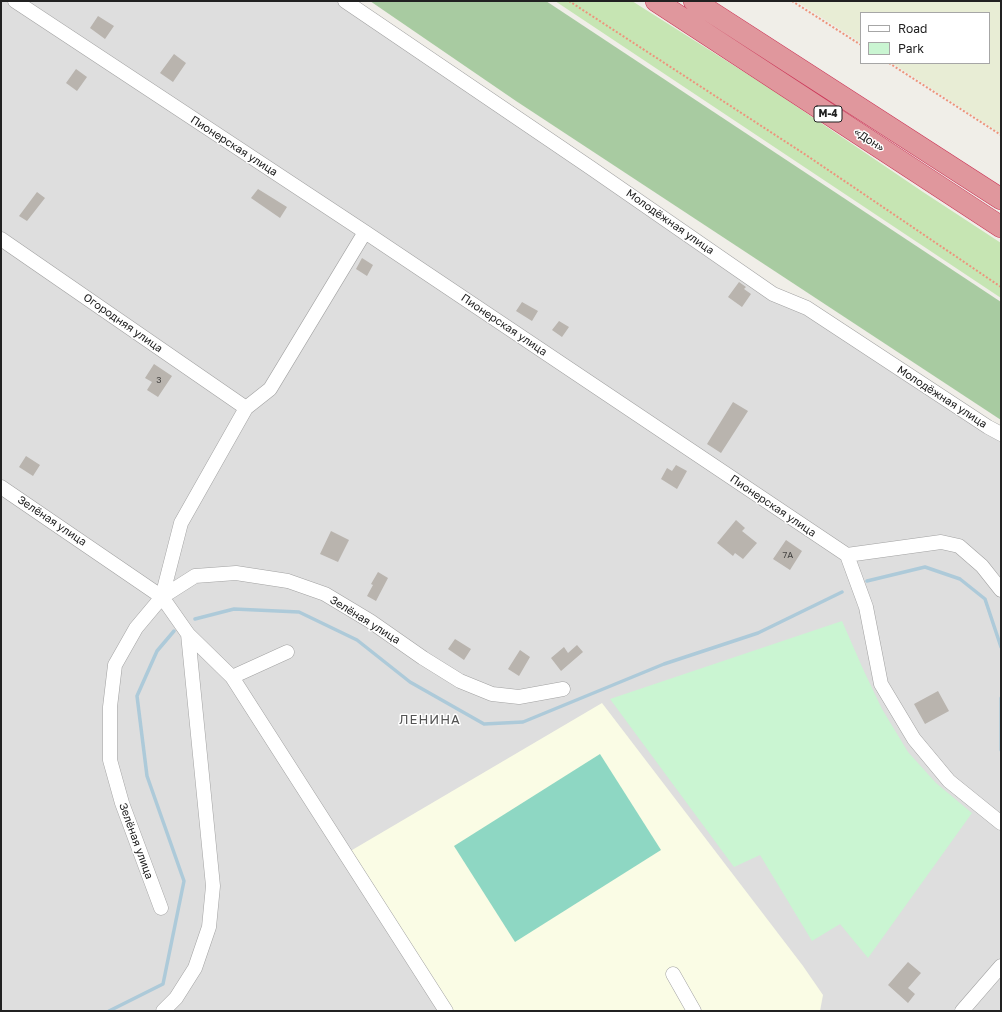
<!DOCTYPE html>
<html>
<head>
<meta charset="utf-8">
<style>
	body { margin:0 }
	#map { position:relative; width:1002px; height:1012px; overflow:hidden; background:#f0eee8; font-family:"Golos Text",sans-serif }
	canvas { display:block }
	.frame { position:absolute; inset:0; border:2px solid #212121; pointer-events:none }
	.legend { position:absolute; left:860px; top:12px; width:130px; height:52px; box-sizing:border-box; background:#fff; border:1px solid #a6a6a6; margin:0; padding:5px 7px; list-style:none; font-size:12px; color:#212121 }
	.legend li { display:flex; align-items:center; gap:8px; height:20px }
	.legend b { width:20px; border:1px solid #a6a6a6 }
</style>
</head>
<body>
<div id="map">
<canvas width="1002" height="1012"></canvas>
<div class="frame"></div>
<ul class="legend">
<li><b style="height:5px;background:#fff"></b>Road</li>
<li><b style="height:11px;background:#caf5d2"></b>Park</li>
</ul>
</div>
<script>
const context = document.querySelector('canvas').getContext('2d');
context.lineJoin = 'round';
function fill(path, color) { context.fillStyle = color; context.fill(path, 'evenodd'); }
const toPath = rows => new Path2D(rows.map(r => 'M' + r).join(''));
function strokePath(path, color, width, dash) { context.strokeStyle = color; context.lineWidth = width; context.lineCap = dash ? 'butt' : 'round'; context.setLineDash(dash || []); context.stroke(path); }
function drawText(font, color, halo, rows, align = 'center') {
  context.font = font + ' "Golos Text",sans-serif'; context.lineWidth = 3; context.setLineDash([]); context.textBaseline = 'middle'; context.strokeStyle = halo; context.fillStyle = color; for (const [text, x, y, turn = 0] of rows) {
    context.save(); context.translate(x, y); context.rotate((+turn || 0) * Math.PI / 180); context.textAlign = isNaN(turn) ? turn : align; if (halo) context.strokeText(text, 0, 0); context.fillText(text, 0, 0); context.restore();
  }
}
fill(toPath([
	[1,1,344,1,733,263,1001,432,1001,1011,1,1011]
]), '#dedede');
fill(toPath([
	[602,703,803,966,823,995,820,1011,446,1011,347,853]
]), '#fafce5');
fill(toPath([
	[796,1,1001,1,1001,134,892,63,989,63,989,13,861,13,861,43]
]), '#e8edd5');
fill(toPath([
	[555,1,632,1,771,89,923,192,1001,243,1001,298]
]), '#c6e5b3');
fill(toPath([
	[370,1,546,1,1001,302,1001,420,516,101]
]), '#a8cba1');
fill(toPath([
	[842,621,863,669,882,709,908,752,936,783,972,813,868,958,840,924,812,941,760,855,734,867,610,699]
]), '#caf5d2');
fill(toPath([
	[600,754,661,850,515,942,454,846]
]), '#8ed7c3');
strokePath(toPath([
	[867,581,925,567,960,579,985,599,1001,647],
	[195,619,234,609,299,612,357,640,410,682,484,724,523,722,664,664,758,633,842,592],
	[1001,698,1001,750],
	[109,1011,163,984,184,881,147,776,137,696,157,651,174,631]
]), '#adcad9', 3.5);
fill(toPath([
	[98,16,114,26,105,39,90,28],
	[174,54,186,63,173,82,160,73],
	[76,69,87,77,77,91,66,83],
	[258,189,287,207,280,218,251,198],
	[37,192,45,198,27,221,19,216],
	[362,258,373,265,367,276,356,269],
	[739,282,746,287,744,289,751,294,742,307,728,297],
	[522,302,538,311,532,321,516,311],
	[559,321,569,327,562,337,552,330],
	[154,364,172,376,158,397,147,390,152,382,145,378],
	[733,402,748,411,721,453,707,444],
	[26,456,40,465,33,476,19,467],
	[676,465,687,471,677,489,661,479,667,468,672,471],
	[736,520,745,528,742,531,757,543,743,559,735,553,733,556,717,543],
	[331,531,349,540,338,562,320,554],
	[786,540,802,551,790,570,773,559],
	[378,572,388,578,376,601,367,596,373,585,371,584],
	[455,639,471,649,464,660,448,649],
	[577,645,583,652,561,671,551,658,564,647,568,653],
	[520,650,530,657,519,676,508,669],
	[938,691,949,711,925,724,914,704],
	[908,962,921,973,908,988,915,994,908,1003,888,985]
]), '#b9b4ae');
const minor = toPath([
	[15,1,365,232,847,555,941,542,959,546,982,566,1001,590],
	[345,1,591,168,773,294,807,308,988,427,1001,434],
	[1,239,246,408],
	[1,487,162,597,188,634,213,886,209,927,195,968,176,998,163,1011],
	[847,555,866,607,881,684,914,739,949,781,1001,823],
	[162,597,181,523,246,408,270,389,365,232],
	[188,634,232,677,446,1011],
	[232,677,287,652],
	[161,908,122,803,110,760,110,707,115,665,136,628,162,597,195,576,236,573,288,581,325,594,370,621,423,658,460,681,492,694,519,697,563,689],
	[673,974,694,1011],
	[962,1011,1001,966]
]);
const highway = toPath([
	[656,1,1001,227],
	[694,1,1001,199]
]);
strokePath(minor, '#a2a2a2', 15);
strokePath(highway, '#cb3859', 22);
strokePath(toPath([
	[569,1,806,155,1001,287],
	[792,1,861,45],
	[889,63,1001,135]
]), '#ed947c', 2, [2, 2]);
strokePath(minor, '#fff', 14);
strokePath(highway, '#e0979d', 21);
drawText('9px', '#474644', null, [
	["3",159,380],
	["7А",788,555]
]);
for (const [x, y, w] of [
	[828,114,28]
]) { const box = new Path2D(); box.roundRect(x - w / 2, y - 8, w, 16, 3); context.fillStyle = '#fff'; context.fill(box); strokePath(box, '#212121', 1); }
drawText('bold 10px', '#212121', null, [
	["М-4",828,114]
]);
drawText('11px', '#212121', '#fff', [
	["«Дон»",869,140,33],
	["Пионерская улица",234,146,33],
	["Молодёжная улица",670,222,35],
	["Огородняя улица",123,323,35],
	["Пионерская улица",504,325,34],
	["Молодёжная улица",942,397,33],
	["Пионерская улица",773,506,34],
	["Зелёная улица",52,521,34],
	["Зелёная улица",365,620,32],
	["Зелёная улица",136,841,70]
]);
context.letterSpacing = '1px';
drawText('13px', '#545454', '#fff', [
	["ЛЕНИНА",430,720]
]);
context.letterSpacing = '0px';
</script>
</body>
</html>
